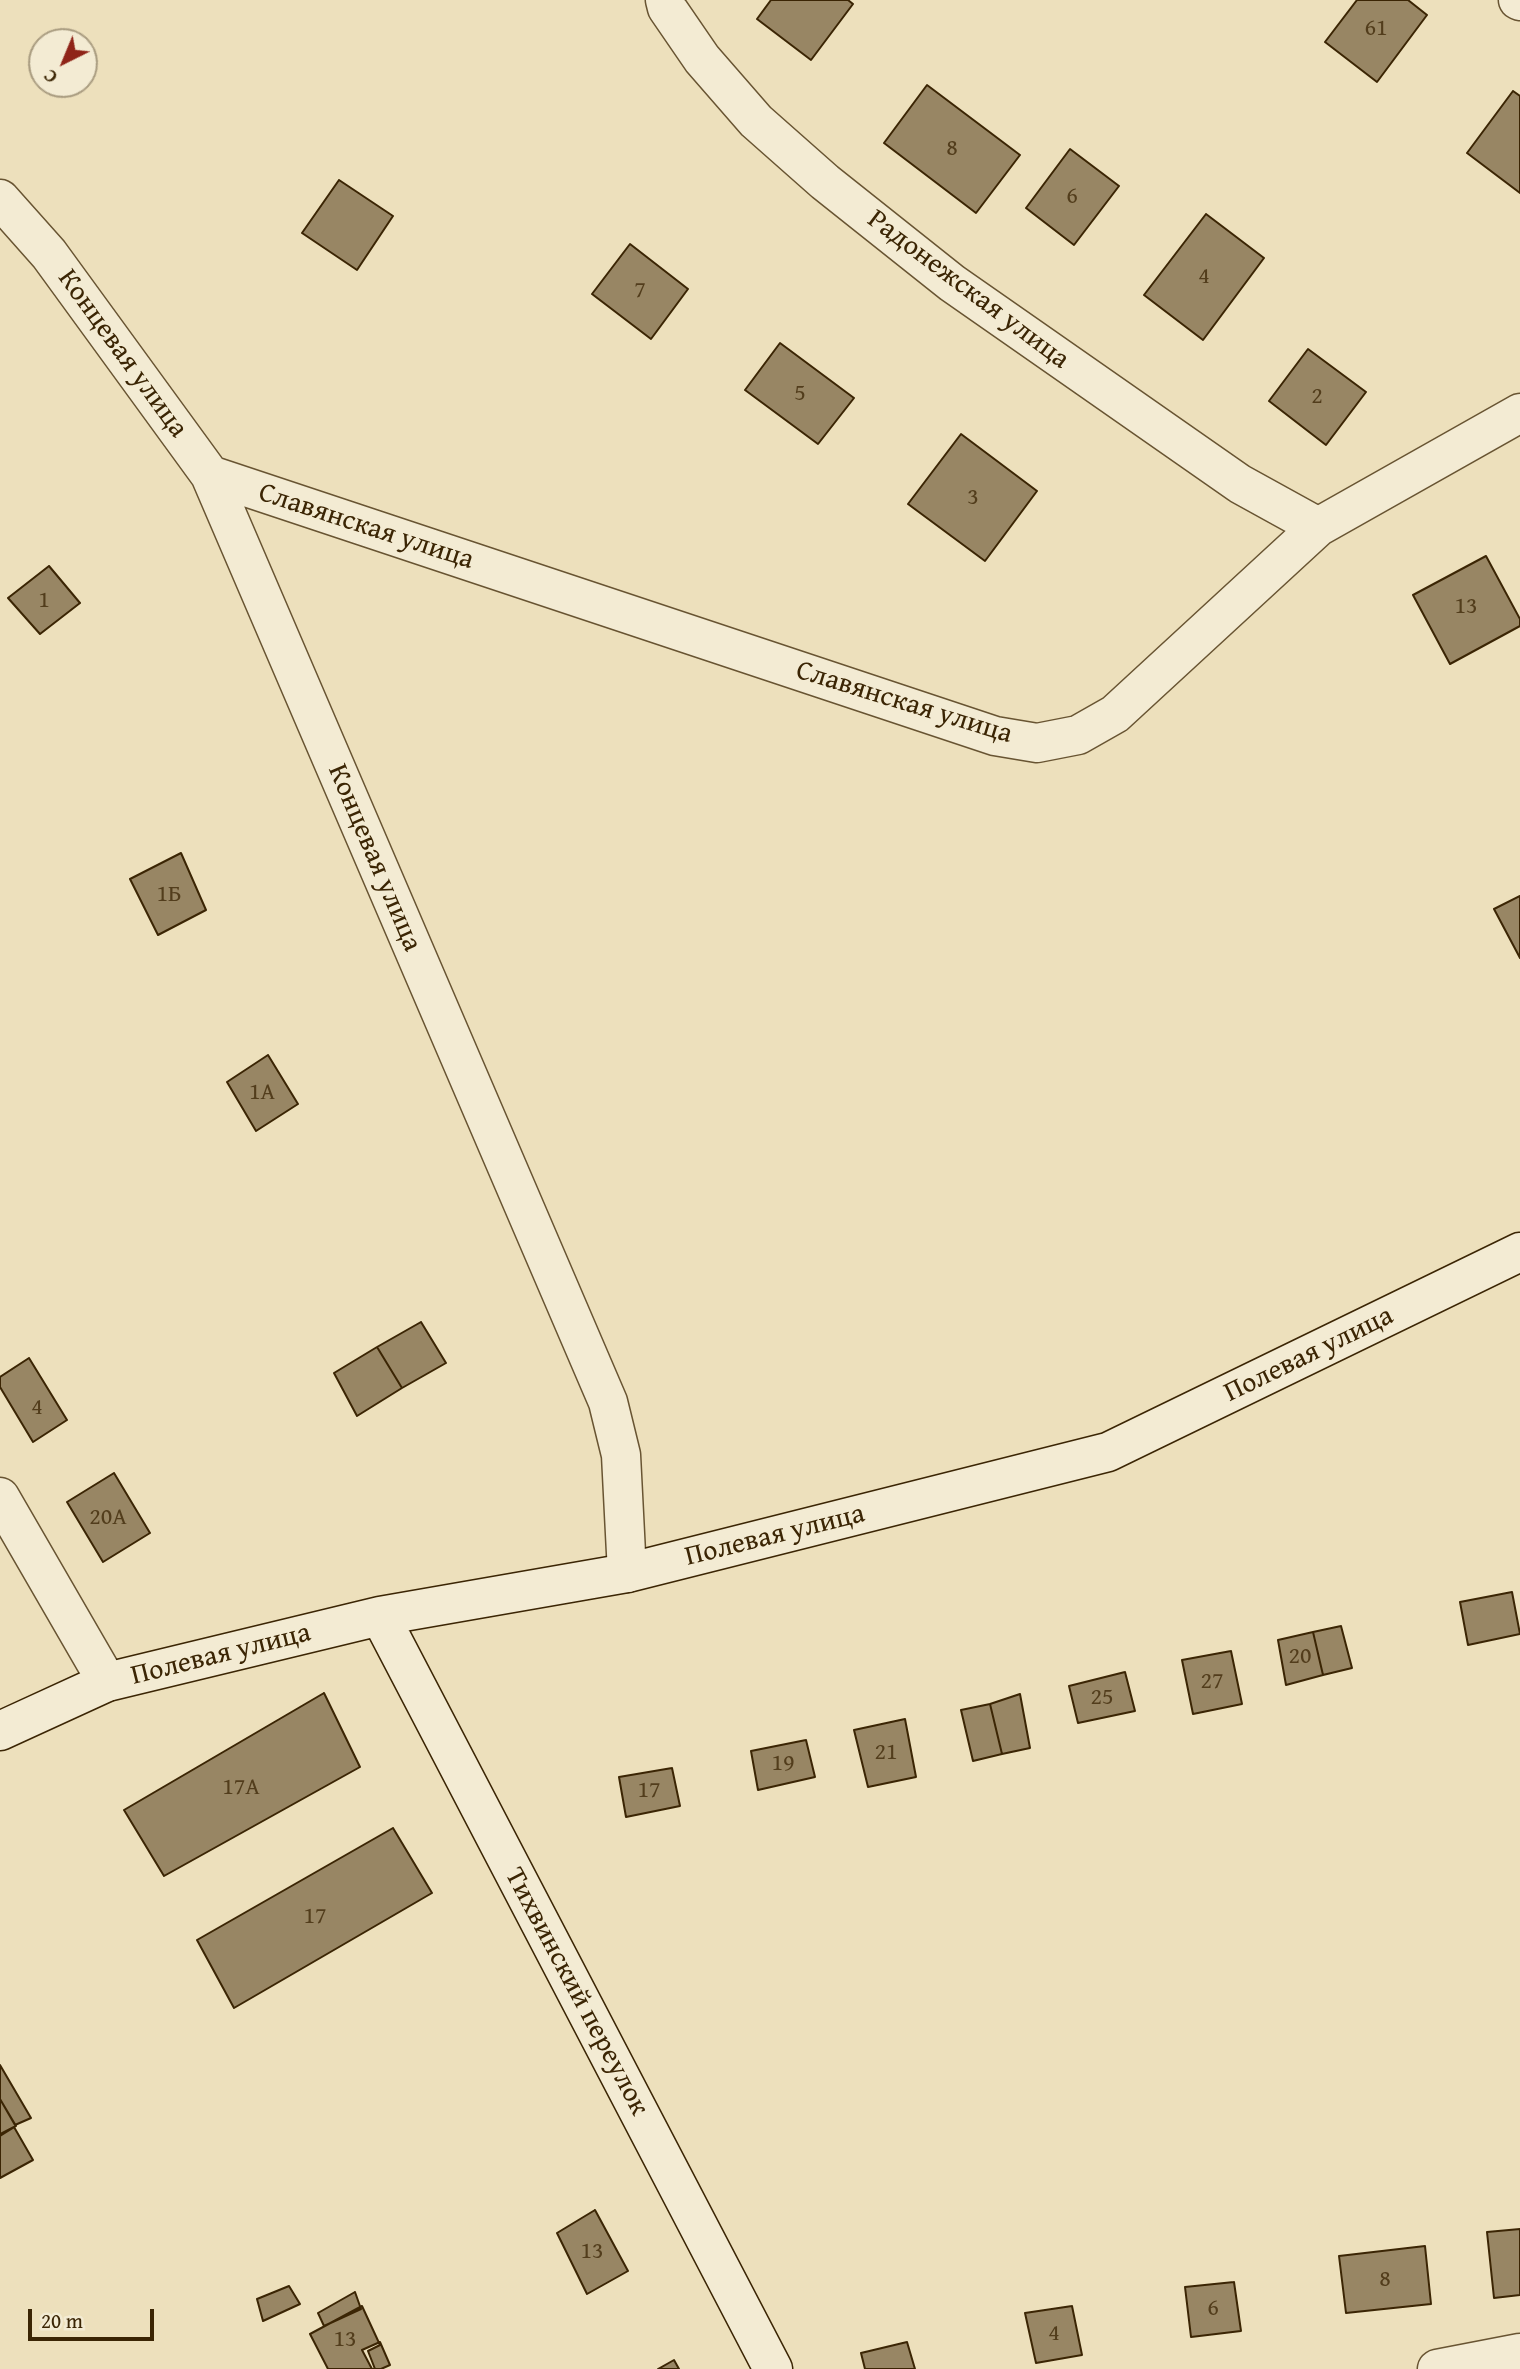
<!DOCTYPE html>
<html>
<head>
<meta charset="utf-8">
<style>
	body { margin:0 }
	#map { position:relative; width:1520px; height:2369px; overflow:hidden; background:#ede0bc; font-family:"Gentium Book Plus",serif }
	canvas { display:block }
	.north { position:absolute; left:28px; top:28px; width:70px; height:70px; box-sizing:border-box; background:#f3ebd3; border:2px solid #a99c80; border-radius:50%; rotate:223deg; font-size:19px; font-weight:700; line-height:28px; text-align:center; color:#3b2504 }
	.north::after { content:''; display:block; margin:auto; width:24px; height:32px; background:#8f2418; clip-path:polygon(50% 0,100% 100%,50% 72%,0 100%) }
	.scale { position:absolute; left:28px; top:2309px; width:126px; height:32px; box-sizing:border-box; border:4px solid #3b2504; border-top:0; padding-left:9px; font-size:21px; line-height:24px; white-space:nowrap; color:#3b2504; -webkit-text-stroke:5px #f3ebd3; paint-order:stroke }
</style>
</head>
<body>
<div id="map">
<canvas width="1520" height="2369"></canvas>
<div class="north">С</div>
<div class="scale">20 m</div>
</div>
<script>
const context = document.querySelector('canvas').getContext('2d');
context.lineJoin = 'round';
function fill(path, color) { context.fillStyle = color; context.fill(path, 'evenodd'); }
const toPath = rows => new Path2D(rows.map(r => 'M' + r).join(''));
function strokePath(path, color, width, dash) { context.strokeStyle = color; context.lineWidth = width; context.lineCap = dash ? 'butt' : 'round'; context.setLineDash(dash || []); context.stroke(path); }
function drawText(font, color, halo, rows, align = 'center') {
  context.font = font + ' "Gentium Book Plus",serif'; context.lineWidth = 7; context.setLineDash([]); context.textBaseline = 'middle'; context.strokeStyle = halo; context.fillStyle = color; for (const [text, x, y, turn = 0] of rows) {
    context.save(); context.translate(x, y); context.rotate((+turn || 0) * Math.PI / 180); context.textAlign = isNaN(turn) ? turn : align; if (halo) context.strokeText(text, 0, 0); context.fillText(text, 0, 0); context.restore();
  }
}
const building = toPath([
	[771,0,848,0,853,4,811,60,757,19,771,0],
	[1357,0,1408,0,1427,15,1377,82,1325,42,1357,0],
	[927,85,1020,155,976,213,884,143,927,85],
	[1513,91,1520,96,1520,193,1467,153,1513,91],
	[1070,149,1119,186,1074,245,1026,208,1070,149],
	[339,180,393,216,357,270,302,233,339,180],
	[1206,214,1264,258,1203,340,1144,295,1206,214],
	[630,244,688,289,651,339,592,294,630,244],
	[780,343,854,398,818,444,745,390,780,343],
	[1308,349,1366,392,1326,445,1269,401,1308,349],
	[961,434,1037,491,985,561,908,504,961,434],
	[1486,556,1520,619,1520,626,1450,664,1413,595,1486,556],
	[49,566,80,603,40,634,8,598,49,566],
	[181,853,206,910,158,935,130,879,181,853],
	[1520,896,1520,958,1494,909,1520,896],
	[268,1055,298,1104,256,1131,227,1082,268,1055],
	[421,1322,446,1363,402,1388,377,1347,421,1322],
	[377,1347,402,1388,357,1416,334,1373,377,1347],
	[29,1358,67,1420,33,1442,0,1387,0,1377,29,1358],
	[114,1473,150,1533,103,1562,67,1502,114,1473],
	[1512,1592,1520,1634,1468,1645,1460,1602,1512,1592],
	[1341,1626,1352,1668,1323,1675,1313,1632,1341,1626],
	[1313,1632,1323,1675,1286,1685,1278,1640,1313,1632],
	[1231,1651,1242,1704,1193,1714,1182,1660,1231,1651],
	[1125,1672,1135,1711,1078,1723,1069,1686,1125,1672],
	[324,1693,360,1767,164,1876,124,1810,324,1693],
	[1020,1694,1030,1748,1002,1754,990,1704,1020,1694],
	[990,1704,1002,1754,973,1761,961,1710,990,1704],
	[905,1719,916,1777,868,1787,854,1730,905,1719],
	[806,1740,815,1777,758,1790,751,1751,806,1740],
	[672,1768,680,1806,626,1817,619,1777,672,1768],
	[393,1828,432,1893,234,2008,197,1940,393,1828],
	[0,2065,31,2118,15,2125,0,2099,0,2065],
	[0,2099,16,2126,0,2136,0,2099],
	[14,2127,33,2160,0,2178,0,2134,14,2127],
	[595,2210,628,2271,587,2294,557,2233,595,2210],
	[1520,2229,1520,2295,1494,2298,1487,2232,1520,2229],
	[1425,2246,1431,2304,1346,2313,1339,2256,1425,2246],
	[1234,2282,1241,2331,1191,2337,1185,2287,1234,2282],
	[289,2286,300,2304,263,2321,257,2299,289,2286],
	[355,2292,361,2309,324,2326,318,2313,355,2292],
	[362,2306,380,2345,368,2351,375,2369,328,2369,310,2334,362,2306],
	[1072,2306,1082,2355,1036,2363,1025,2313,1072,2306],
	[380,2342,390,2365,381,2369,372,2369,362,2350,380,2342],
	[907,2342,915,2369,865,2369,861,2353,907,2342],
	[674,2360,679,2369,658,2369,674,2360]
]);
fill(building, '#988664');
strokePath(building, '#3b2504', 2);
const street = toPath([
	[665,0,667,8,702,59,756,121,825,182,952,283,1240,484,1318,527],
	[1518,0,1520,1],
	[0,199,49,254,210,475,608,1402,621,1455,627,1573],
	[210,475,995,736,1037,743,1078,735,1115,714,1318,527,1520,413],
	[0,1497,107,1682],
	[1437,2369,1520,2353]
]);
const secondary = toPath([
	[380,1616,773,2369],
	[0,1731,107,1682,380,1616,627,1573,1108,1452,1520,1252]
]);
strokePath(street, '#685432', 41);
strokePath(secondary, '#3b2504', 41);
strokePath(street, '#f3ebd3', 38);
strokePath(secondary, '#f3ebd3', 38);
drawText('24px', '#523d1c', null, [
	["61",1376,29],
	["8",952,149],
	["6",1072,197],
	["4",1204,277],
	["7",640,291],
	["5",800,394],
	["2",1317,397],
	["3",973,498],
	["1",44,601],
	["13",1466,607],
	["1Б",169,895],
	["1А",262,1093],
	["4",37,1408],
	["20А",108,1518],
	["20",1300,1657],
	["27",1212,1682],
	["25",1102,1698],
	["21",886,1753],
	["19",783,1764],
	["17А",241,1788],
	["17",649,1791],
	["17",315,1917],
	["13",592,2252],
	["8",1385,2280],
	["6",1213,2309],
	["4",1054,2334],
	["13",345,2340]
]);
drawText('28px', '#3b2504', '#f3ebd3', [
	["Радонежская улица",968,290,37],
	["Концевая улица",122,354,54],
	["Славянская улица",366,527,18],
	["Славянская улица",904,703,17],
	["Концевая улица",374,858,67],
	["Полевая улица",1309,1355,-26],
	["Полевая улица",775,1536,-14],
	["Полевая улица",221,1655,-14],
	["Тихвинский переулок",576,1992,62]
]);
</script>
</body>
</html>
